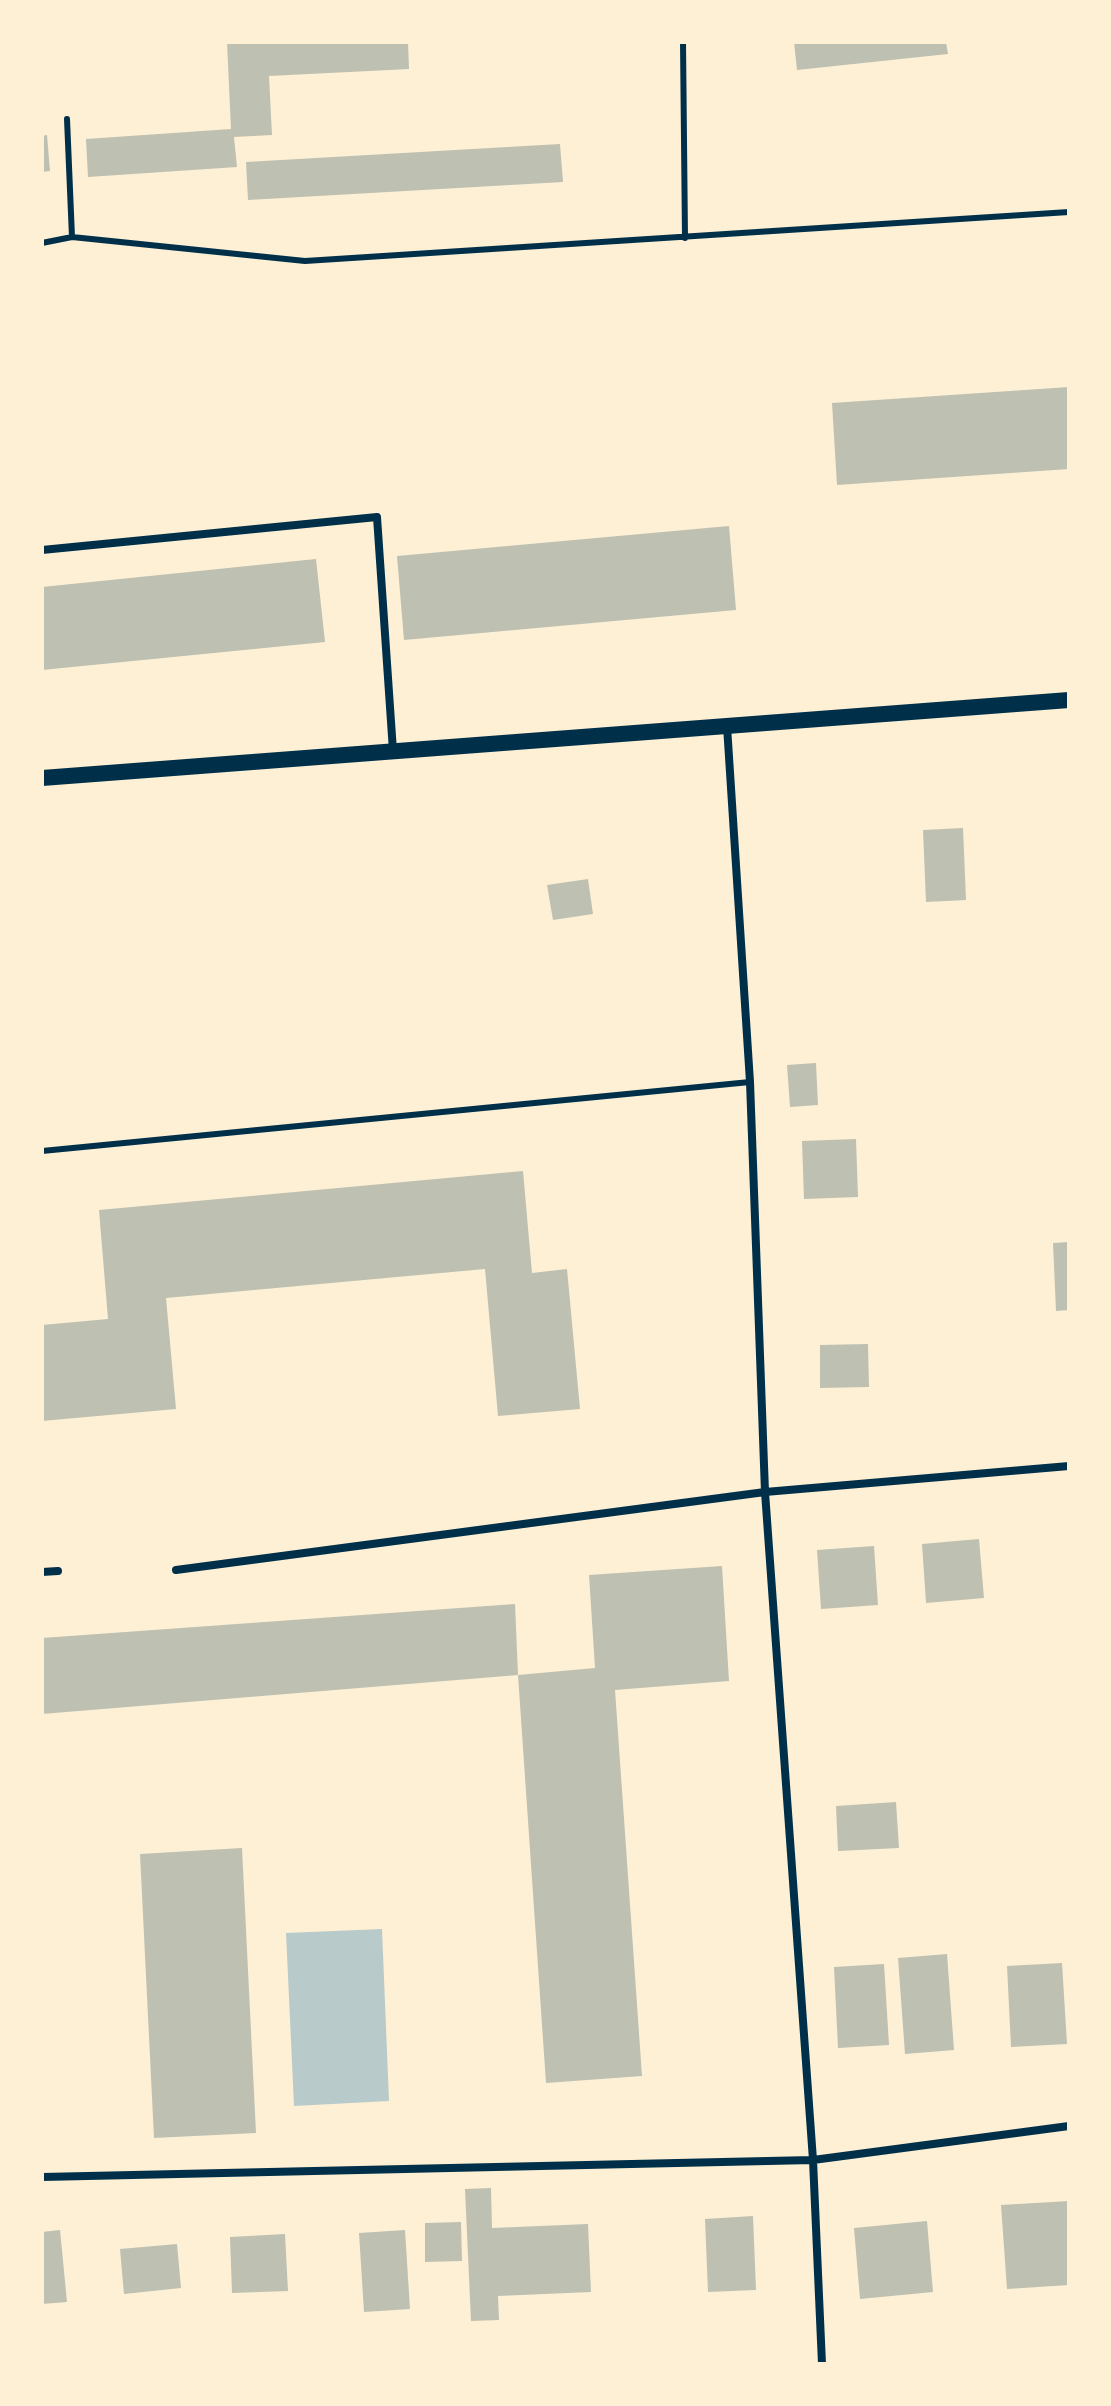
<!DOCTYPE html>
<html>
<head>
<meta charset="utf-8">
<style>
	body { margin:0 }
	#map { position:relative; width:1111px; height:2406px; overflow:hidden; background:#fdf0d5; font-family:"Playfair Display",serif }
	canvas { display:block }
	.frame { position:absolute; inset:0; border:44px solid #fdf0d5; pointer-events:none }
</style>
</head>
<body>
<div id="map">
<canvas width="1111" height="2406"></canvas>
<div class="frame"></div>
</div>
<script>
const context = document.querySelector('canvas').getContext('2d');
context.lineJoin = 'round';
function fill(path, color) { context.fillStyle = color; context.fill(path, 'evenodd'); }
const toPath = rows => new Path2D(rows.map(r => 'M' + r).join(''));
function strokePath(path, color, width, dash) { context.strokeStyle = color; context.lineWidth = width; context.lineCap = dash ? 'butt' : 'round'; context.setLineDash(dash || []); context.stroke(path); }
fill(toPath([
	[382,1929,389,2101,294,2106,286,1933]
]), '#b9caca');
fill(toPath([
	[227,42,408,42,409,69,269,76,272,135,234,137,237,167,88,177,86,139,231,129],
	[794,42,946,42,948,54,797,70],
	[47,135,50,171,42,172,42,136],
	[560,144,563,182,248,200,246,162],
	[1069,387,1069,469,837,485,832,403],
	[729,526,736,610,404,640,397,556],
	[316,559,325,642,42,670,42,587],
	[963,828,966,900,926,902,923,830],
	[588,879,593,914,553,920,547,885],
	[816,1063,818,1105,790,1107,787,1065],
	[856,1139,858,1197,804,1199,802,1141],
	[523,1171,532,1273,567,1269,580,1409,498,1416,485,1269,166,1298,176,1409,42,1421,42,1325,108,1319,99,1210],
	[1069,1242,1069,1310,1056,1311,1053,1243],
	[868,1344,869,1387,820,1388,820,1345],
	[979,1539,984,1598,926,1603,922,1544],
	[874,1546,878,1605,821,1609,817,1550],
	[722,1566,729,1681,615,1690,642,2076,546,2083,518,1675,42,1714,42,1638,515,1604,518,1675,595,1668,589,1575],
	[896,1802,899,1848,838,1851,836,1806],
	[242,1848,256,2133,154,2138,140,1854],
	[947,1954,954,2050,905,2054,898,1958],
	[1062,1963,1067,2044,1011,2047,1007,1966],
	[884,1964,889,2045,838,2048,834,1967],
	[491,2188,492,2228,588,2224,591,2292,498,2296,499,2320,471,2321,465,2189],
	[1069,2201,1069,2285,1007,2289,1001,2205],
	[753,2216,756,2290,708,2292,705,2219],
	[927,2221,933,2292,860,2299,854,2228],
	[461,2222,462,2261,425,2262,425,2223],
	[60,2230,67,2302,42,2304,42,2232],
	[405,2230,410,2309,364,2312,359,2233],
	[285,2234,288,2291,232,2293,230,2237],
	[177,2244,181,2288,124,2294,120,2249]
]), '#bec0b2');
strokePath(toPath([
	[683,42,685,238],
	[67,119,72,237],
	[42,243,72,237,305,261,1069,212],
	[42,1151,750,1082]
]), '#003049', 6);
strokePath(toPath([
	[42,550,377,517,393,751],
	[727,726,750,1082,765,1492,813,2160,822,2364],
	[176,1570,765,1492,1069,1466],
	[42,1572,58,1571],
	[42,2177,813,2160,1069,2126]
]), '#003049', 8);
strokePath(toPath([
	[42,778,1069,700]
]), '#003049', 16);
</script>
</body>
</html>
